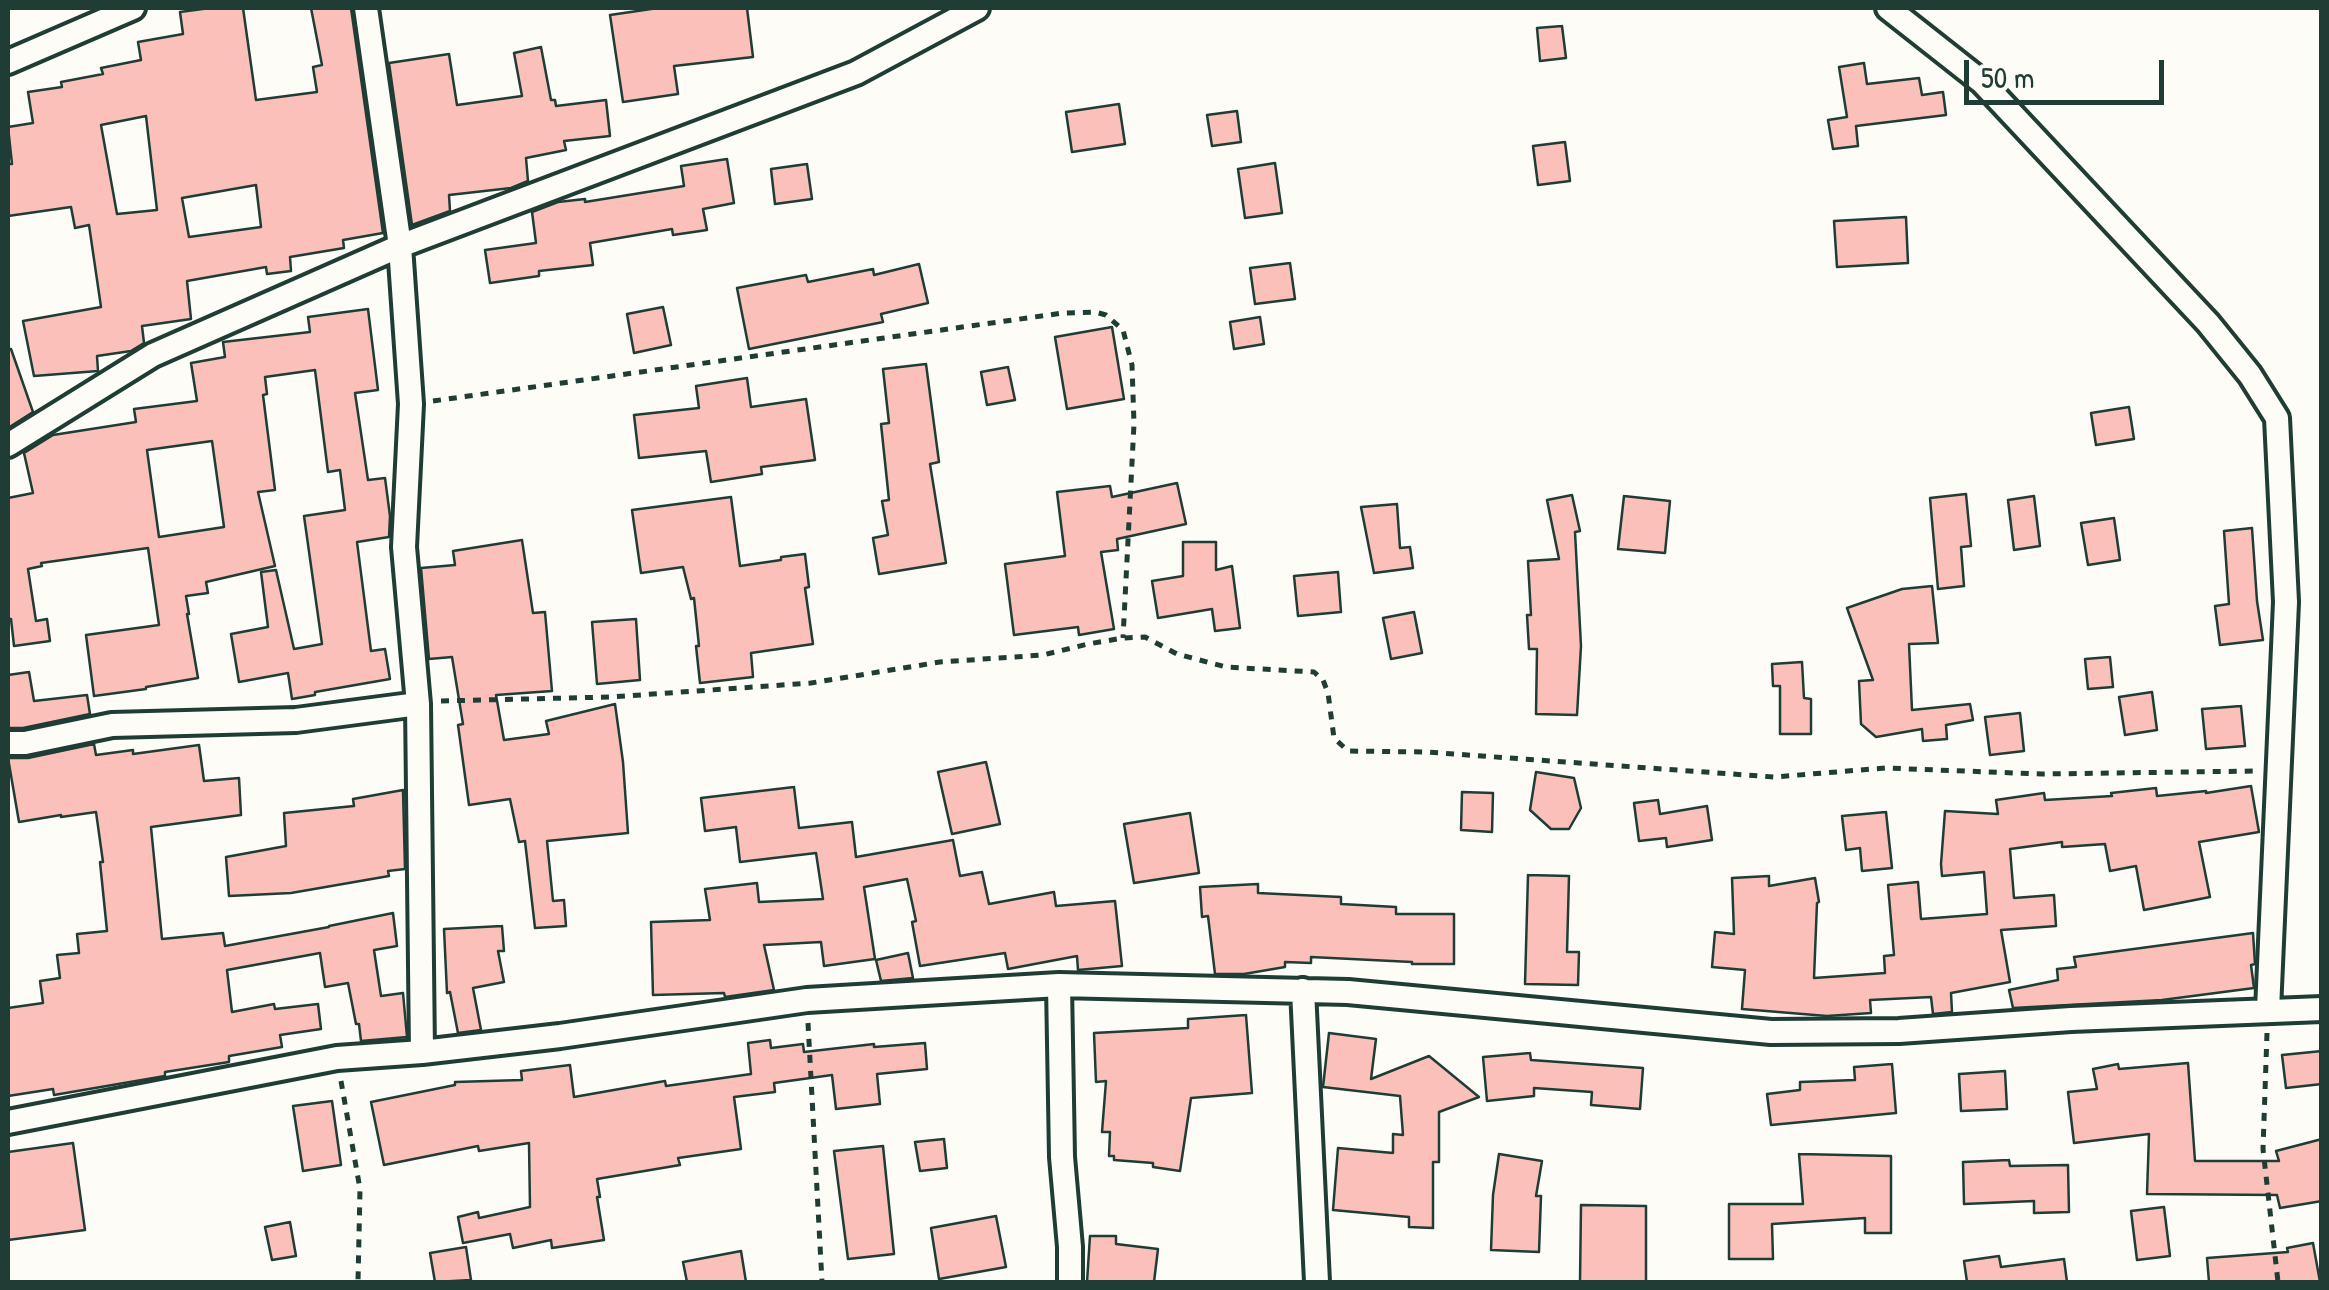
<!DOCTYPE html>
<html>
<head>
<meta charset="utf-8">
<style>
	body { margin:0 }
	#map { position:relative; width:2329px; height:1290px; overflow:hidden; background:#fdfcf7; font-family:"Patrick Hand",sans-serif }
	canvas { display:block }
	.frame { position:absolute; inset:0; border:10px solid #1f3d34; pointer-events:none }
	.scale { position:absolute; left:1964px; top:60px; width:200px; height:45px; box-sizing:border-box; border:5px solid #1f3d34; border-top:0; padding-left:12px; font-size:30px; line-height:35px; white-space:nowrap; color:#1f3d34; -webkit-text-stroke:8px #fdfcf7; paint-order:stroke }
</style>
</head>
<body>
<div id="map">
<canvas width="2329" height="1290"></canvas>
<div class="frame"></div>
<div class="scale">50 m</div>
</div>
<script>
const context = document.querySelector('canvas').getContext('2d');
context.lineJoin = 'round';
function fill(path, color) { context.fillStyle = color; context.fill(path, 'evenodd'); }
const toPath = rows => new Path2D(rows.map(r => 'M' + r).join(''));
function strokePath(path, color, width, dash) { context.strokeStyle = color; context.lineWidth = width; context.lineCap = dash ? 'butt' : 'round'; context.setLineDash(dash || []); context.stroke(path); }
const building = toPath([
	[210,8,243,8,256,100,317,92,313,67,322,65,311,8,351,8,383,233,343,240,344,248,290,257,291,271,267,274,266,267,187,281,191,319,142,326,144,343,131,351,97,356,98,371,34,376,23,321,101,307,89,225,75,228,71,207,8,216,8,164,12,164,8,127,33,123,28,92,62,87,61,82,103,74,101,68,141,60,138,42,183,34,180,12,210,8],
	[146,116,157,210,117,214,101,125,146,116],
	[256,185,261,227,189,237,182,198,256,185],
	[658,8,747,8,753,57,674,66,678,94,623,102,610,15,658,8],
	[1562,26,1566,58,1540,61,1537,28,1562,26],
	[541,47,551,100,555,100,556,106,606,100,610,136,564,141,566,150,526,158,528,181,511,188,449,195,450,211,412,225,389,63,449,54,457,105,522,96,514,53,541,47],
	[1864,63,1867,84,1919,78,1922,95,1943,92,1946,115,1856,126,1858,146,1833,149,1828,120,1847,117,1839,67,1864,63],
	[1119,104,1125,144,1072,152,1066,112,1119,104],
	[1237,111,1241,142,1212,146,1207,115,1237,111],
	[1565,142,1570,181,1538,185,1533,146,1565,142],
	[727,159,734,203,703,209,707,230,673,235,672,229,590,243,593,265,539,271,539,276,490,283,485,250,536,243,532,212,558,202,585,199,585,202,684,186,681,166,727,159],
	[1275,163,1282,213,1245,218,1238,169,1275,163],
	[807,164,812,199,775,204,771,169,807,164],
	[1906,217,1908,263,1837,267,1834,221,1906,217],
	[1290,263,1295,299,1255,304,1250,268,1290,263],
	[919,264,928,303,881,314,883,322,749,349,737,288,806,275,808,282,873,269,874,275,919,264],
	[663,307,671,345,634,353,627,314,663,307],
	[368,309,378,390,355,393,368,480,385,478,390,516,389,537,357,542,371,651,385,649,390,679,315,692,315,695,292,699,288,673,239,682,231,634,268,627,261,572,276,570,294,649,322,644,304,516,345,510,340,470,328,472,315,370,265,377,267,394,263,395,275,490,258,492,275,566,206,582,208,593,186,596,189,614,187,614,198,678,146,687,146,689,94,696,86,635,159,625,148,548,41,563,42,566,28,569,36,621,47,619,50,641,14,646,11,619,8,619,8,498,33,493,24,453,53,435,136,422,134,409,197,401,191,363,225,357,223,342,310,332,308,317,368,309],
	[212,441,224,527,159,537,147,450,212,441],
	[1260,317,1264,344,1234,349,1230,322,1260,317],
	[1112,327,1124,399,1067,409,1055,337,1112,327],
	[8,349,11,349,33,412,8,428,8,349],
	[926,364,939,462,930,464,946,563,879,574,873,538,888,535,882,501,889,500,881,424,889,423,883,369,926,364],
	[1008,367,1015,400,987,405,981,372,1008,367],
	[747,378,751,407,806,399,815,460,761,467,762,474,711,482,706,451,639,458,634,415,699,408,696,386,747,378],
	[2129,407,2134,439,2096,445,2091,413,2129,407],
	[1177,483,1186,524,1117,539,1118,550,1101,552,1114,629,1079,635,1078,627,1014,635,1005,564,1065,556,1057,492,1110,486,1112,497,1177,483],
	[1966,494,1971,546,1961,547,1964,586,1938,589,1930,498,1966,494],
	[1572,495,1580,531,1575,532,1581,646,1577,715,1536,714,1537,649,1529,649,1527,615,1531,615,1528,561,1559,559,1547,500,1572,495],
	[1624,496,1670,501,1665,553,1618,549,1624,496],
	[2034,496,2040,546,2014,550,2008,500,2034,496],
	[731,497,740,566,781,560,781,557,805,554,809,587,805,588,813,644,751,653,753,677,700,683,696,646,699,646,694,598,691,599,683,567,641,573,632,510,731,497],
	[1397,504,1400,548,1410,547,1413,568,1374,573,1361,507,1397,504],
	[2114,518,2120,560,2088,565,2081,523,2114,518],
	[2252,528,2257,601,2263,640,2220,645,2215,606,2229,604,2224,531,2252,528],
	[522,540,533,613,545,612,552,691,496,695,504,740,549,734,546,721,615,704,623,762,628,833,547,841,553,901,564,900,566,926,535,928,525,841,519,842,510,799,469,805,458,725,463,724,452,657,429,659,421,568,455,565,453,551,522,540],
	[1183,542,1216,542,1216,570,1232,566,1240,628,1215,631,1212,609,1158,618,1152,581,1183,576,1183,542],
	[1338,572,1341,612,1298,616,1294,576,1338,572],
	[1932,586,1938,643,1909,644,1912,710,1970,704,1973,720,1946,725,1947,739,1923,741,1922,729,1876,737,1861,724,1859,681,1873,680,1847,608,1902,589,1932,586],
	[1414,612,1422,653,1391,659,1383,618,1414,612],
	[636,619,640,680,597,684,592,622,636,619],
	[2110,657,2113,687,2088,689,2085,659,2110,657],
	[1802,662,1804,698,1811,699,1811,734,1780,734,1780,686,1773,686,1772,664,1802,662],
	[29,672,34,701,87,695,90,714,23,728,8,728,8,675,29,672],
	[2152,692,2157,730,2125,735,2119,697,2152,692],
	[2241,706,2245,746,2206,749,2202,709,2241,706],
	[2020,713,2024,751,1990,755,1985,717,2020,713],
	[94,744,96,755,133,750,133,754,199,745,204,781,239,778,241,815,151,827,162,939,223,933,225,946,329,927,329,926,393,913,397,946,374,950,381,996,403,993,407,1037,361,1041,359,1024,356,1024,348,983,325,987,320,953,227,970,232,1012,274,1004,275,1009,318,1004,321,1029,280,1035,282,1047,229,1056,229,1062,165,1072,165,1076,54,1095,53,1089,8,1096,8,1008,43,1003,40,981,60,978,57,955,79,953,77,934,107,931,100,862,103,862,96,812,61,817,61,815,19,822,8,758,28,758,94,744],
	[986,762,1000,824,952,834,938,772,986,762],
	[1536,772,1574,778,1581,808,1569,829,1551,829,1530,810,1536,772],
	[2251,786,2259,832,2199,842,2210,897,2144,910,2136,866,2110,871,2105,844,2062,847,2062,842,2010,849,2014,898,2054,895,2056,926,2001,930,2010,982,1951,993,1952,1012,1933,1014,1931,997,1870,1000,1871,1013,1827,1016,1742,1009,1745,970,1712,967,1715,932,1734,934,1732,878,1769,876,1769,886,1815,878,1819,902,1817,903,1814,978,1885,973,1884,956,1894,955,1888,885,1918,882,1921,919,1987,914,1984,872,1942,876,1941,864,1945,811,1998,814,1996,800,2044,793,2045,800,2112,796,2111,793,2156,788,2157,796,2206,791,2206,793,2251,786],
	[794,787,799,828,852,822,856,857,953,840,960,876,982,872,989,904,1054,892,1056,906,1115,901,1122,966,1078,970,1077,956,1008,969,1005,953,920,966,912,922,916,921,907,879,864,887,875,959,824,966,821,942,764,945,774,990,725,997,724,993,653,995,651,922,710,920,705,889,757,883,759,902,823,899,816,853,740,862,736,827,705,831,701,798,794,787],
	[403,790,405,869,388,871,389,876,291,893,229,896,226,857,286,846,284,813,354,806,353,799,403,790],
	[1462,792,1493,793,1492,832,1461,830,1462,792],
	[1658,800,1660,814,1707,806,1712,840,1667,847,1666,838,1639,841,1634,803,1658,800],
	[1886,812,1892,868,1862,871,1860,848,1846,850,1842,816,1886,812],
	[1190,813,1199,873,1134,883,1124,824,1190,813],
	[1528,875,1569,876,1567,952,1579,952,1578,985,1525,984,1528,875],
	[1258,884,1258,893,1341,897,1341,904,1396,907,1396,914,1454,914,1454,964,1412,964,1412,962,1311,957,1311,963,1285,962,1285,967,1244,974,1215,974,1208,916,1202,917,1200,887,1258,884],
	[502,926,504,951,498,951,504,982,473,988,481,1030,458,1033,450,992,447,993,444,929,502,926],
	[2253,933,2255,964,2251,965,2254,988,2162,1000,2013,1008,2009,990,2058,980,2057,969,2076,967,2074,957,2253,933],
	[908,953,913,978,881,981,876,960,908,953],
	[1246,1015,1252,1093,1191,1098,1180,1171,1153,1167,1153,1163,1114,1160,1114,1156,1109,1156,1110,1132,1102,1132,1106,1081,1096,1082,1094,1033,1188,1028,1188,1019,1246,1015],
	[1329,1033,1376,1039,1371,1079,1429,1056,1479,1097,1439,1112,1439,1162,1433,1162,1433,1228,1409,1227,1409,1217,1333,1210,1338,1148,1393,1153,1393,1134,1403,1135,1400,1096,1323,1087,1329,1033],
	[770,1040,771,1048,803,1044,804,1052,874,1044,874,1047,925,1043,927,1069,877,1074,880,1104,836,1109,832,1075,774,1083,775,1092,734,1097,741,1149,678,1158,680,1165,597,1179,600,1197,597,1197,604,1240,552,1248,551,1240,513,1248,510,1234,463,1243,458,1217,478,1212,479,1218,530,1207,529,1143,479,1151,478,1146,384,1165,371,1102,455,1085,455,1082,522,1080,521,1071,570,1065,574,1097,665,1081,666,1086,751,1074,748,1043,770,1040],
	[2322,1051,2322,1084,2286,1088,2282,1055,2322,1051],
	[1530,1053,1531,1060,1643,1068,1640,1109,1591,1105,1592,1092,1534,1088,1534,1096,1487,1101,1483,1057,1530,1053],
	[2188,1063,2195,1161,2279,1161,2276,1151,2322,1139,2322,1201,2280,1208,2277,1195,2147,1194,2149,1134,2074,1143,2068,1092,2097,1089,2093,1069,2118,1064,2119,1069,2188,1063],
	[1892,1064,1896,1113,1771,1125,1767,1094,1800,1090,1800,1082,1855,1080,1854,1067,1892,1064],
	[2005,1071,2007,1109,1961,1111,1959,1074,2005,1071],
	[332,1101,341,1165,303,1171,293,1106,332,1101],
	[944,1139,947,1168,920,1171,915,1142,944,1139],
	[73,1143,85,1230,8,1240,8,1152,73,1143],
	[883,1146,894,1254,848,1259,834,1151,883,1146],
	[1499,1154,1542,1161,1536,1196,1541,1196,1539,1252,1491,1250,1493,1195,1499,1154],
	[1799,1154,1891,1156,1891,1233,1865,1233,1865,1218,1772,1224,1773,1259,1729,1259,1729,1204,1803,1204,1799,1154],
	[2009,1160,2010,1166,2068,1165,2069,1212,2034,1213,2034,1201,1964,1204,1963,1162,2009,1160],
	[1581,1205,1646,1206,1646,1282,1580,1282,1581,1205],
	[2164,1207,2170,1256,2137,1260,2131,1211,2164,1207],
	[996,1216,1006,1267,939,1279,931,1228,996,1216],
	[290,1222,296,1256,272,1260,265,1227,290,1222],
	[1090,1236,1116,1236,1116,1244,1158,1249,1154,1282,1087,1282,1090,1236],
	[2313,1243,2320,1282,2209,1282,2207,1258,2288,1252,2287,1248,2313,1243],
	[466,1247,471,1280,435,1282,430,1253,466,1247],
	[741,1251,746,1282,687,1282,683,1262,741,1251],
	[1999,1256,2001,1267,2064,1259,2067,1282,1967,1282,1964,1261,1999,1256]
]);
fill(building, '#fcc0bb');
strokePath(building, '#1f3d34', 2.5);
const street = toPath([
	[366,8,400,246,411,404,404,547,418,704,422,1052],
	[1888,8,1982,82,2208,323,2250,375,2277,418,2286,602,2268,1010],
	[8,62,133,8],
	[8,445,153,355,400,246,856,73,977,8],
	[8,743,25,743,112,725,296,720,418,704],
	[1059,985,1062,1157,1070,1247,1070,1282],
	[1303,990,1317,1282],
	[8,1122,337,1058,422,1052,560,1036,807,1000,1059,985,1348,992,1771,1032,1899,1031,2071,1019,2322,1009]
]);
strokePath(street, '#1f3d34', 30);
strokePath(toPath([
	[433,401,1063,313,1095,312,1106,315,1123,330,1132,365,1134,424,1123,638],
	[441,701,611,697,811,683,940,662,1043,655,1088,644,1123,638,1145,637,1177,654,1226,667,1314,672,1323,680,1328,693,1334,738,1348,751,1426,752,1774,777,1885,768,2042,774,2257,771],
	[808,1023,822,1282],
	[2267,1033,2263,1149,2278,1282],
	[341,1081,360,1189,358,1282]
]), '#1f3d34', 5, [8, 8]);
strokePath(street, '#fdfcf7', 22);
</script>
</body>
</html>
